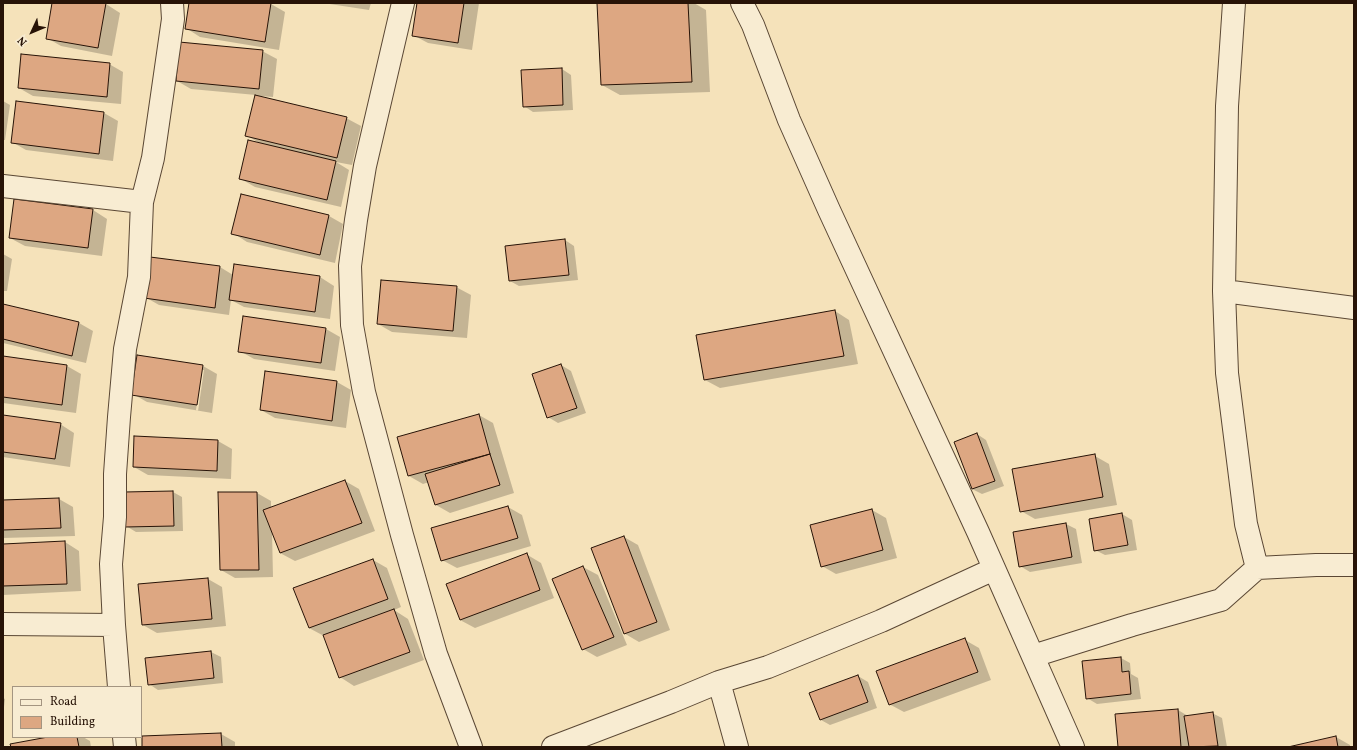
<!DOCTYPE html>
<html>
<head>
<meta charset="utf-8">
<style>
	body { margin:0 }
	#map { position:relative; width:1357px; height:750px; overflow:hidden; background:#f5e2ba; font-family:Vollkorn,serif }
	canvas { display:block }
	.frame { position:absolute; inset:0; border:4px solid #271307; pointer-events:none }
	.legend { position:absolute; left:12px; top:686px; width:130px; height:52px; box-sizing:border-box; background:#f8ecd2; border:1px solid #a49581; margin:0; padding:5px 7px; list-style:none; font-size:12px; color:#271307 }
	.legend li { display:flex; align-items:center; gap:8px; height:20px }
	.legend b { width:20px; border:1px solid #a49581 }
	.north { position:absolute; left:12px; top:12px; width:40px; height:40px; -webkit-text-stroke:3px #f8ecd2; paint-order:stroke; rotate:226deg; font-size:11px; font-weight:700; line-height:16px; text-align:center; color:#271307 }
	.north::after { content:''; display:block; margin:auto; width:14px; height:18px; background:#271307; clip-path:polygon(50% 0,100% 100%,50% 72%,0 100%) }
</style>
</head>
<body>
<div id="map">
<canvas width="1357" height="750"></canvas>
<div class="frame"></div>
<ul class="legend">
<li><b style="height:5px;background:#f8ecd2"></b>Road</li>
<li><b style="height:11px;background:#dda782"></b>Building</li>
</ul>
<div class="north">N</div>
</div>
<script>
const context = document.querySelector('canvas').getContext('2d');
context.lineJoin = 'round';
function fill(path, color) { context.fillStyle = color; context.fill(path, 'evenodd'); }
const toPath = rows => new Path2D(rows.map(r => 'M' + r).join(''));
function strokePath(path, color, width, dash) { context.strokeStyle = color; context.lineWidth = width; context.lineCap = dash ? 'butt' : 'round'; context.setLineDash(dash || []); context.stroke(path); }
fill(toPath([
	[53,3,99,3,106,4,120,13,112,56,61,46,47,38],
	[190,3,271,4,285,12,279,50,200,37,186,28],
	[323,3,371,3,369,10],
	[418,3,479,3,472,50,428,43,413,35],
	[598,3,694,3,706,10,710,92,620,95,602,85],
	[262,51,277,59,273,97,260,96,259,97,346,118,361,126,352,165,336,162,349,170,341,207,255,187,241,179,261,144,246,135,256,95,191,89,177,81],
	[109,64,123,72,121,104,33,96,19,88],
	[562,69,571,75,573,110,533,112,524,106],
	[3,101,10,105,5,140,3,140],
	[104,113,118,121,113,161,26,150,12,142],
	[242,195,329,216,343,224,335,263,247,242,233,233],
	[93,210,107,219,102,256,25,246,10,238],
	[565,240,574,246,578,280,519,286,510,281],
	[3,254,12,259,7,291,3,291],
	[151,258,220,267,233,275,320,277,334,286,330,319,244,307,231,300,229,315,159,305,145,297],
	[456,287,471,295,467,338,392,332,378,324],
	[3,305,79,323,93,331,86,363,3,343],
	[835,311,849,320,858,364,720,388,705,380,697,336],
	[244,317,326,329,340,337,335,371,254,359,240,351],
	[138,356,203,366,217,374,212,413,147,402,133,394],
	[202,370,204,370,198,411,196,410],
	[3,357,67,366,81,374,76,413,3,403],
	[561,365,571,371,586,413,558,423,548,417],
	[337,382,351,390,346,428,275,418,261,410],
	[479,415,493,423,514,493,450,513,436,505,429,482,423,484,409,476],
	[3,416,60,424,74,433,70,467,3,457],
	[977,434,986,440,1004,486,982,494,972,489],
	[135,437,218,441,232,449,231,479,148,475,134,467],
	[1095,456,1109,464,1117,505,1035,519,1021,511],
	[345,481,359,489,375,531,295,561,280,553,272,531,273,577,235,578,221,570,257,493,271,501,271,508],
	[173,492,182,497,183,531,136,532,126,526],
	[59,499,73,507,75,536,3,538,3,501],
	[508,507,522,515,531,546,457,568,442,560],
	[872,510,886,518,897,558,836,574,822,566],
	[1122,514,1132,520,1137,550,1105,555,1095,550],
	[1066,524,1076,529,1082,563,1030,572,1020,566,1014,533],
	[624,537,638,545,670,630,639,642,622,632,624,632],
	[65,542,79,551,81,591,3,595,3,545],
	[526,554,541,563,554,598,475,628,460,620],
	[373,560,387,568,401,607,394,610,408,619,424,660,354,686,340,677,324,636,309,628],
	[583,567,598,575,627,645,597,657,583,649,553,580],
	[208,579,222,587,226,626,157,633,143,625],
	[965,640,979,648,991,680,904,712,889,704],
	[211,652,221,657,223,683,158,690,149,684],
	[1121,658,1130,663,1131,674,1138,678,1141,699,1097,704,1087,698],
	[858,676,868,682,877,708,830,725,821,720],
	[3,698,5,699,3,715],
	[1178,710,1188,716,1212,713,1222,718,1227,747,1119,747],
	[221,734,235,742,235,747,143,747],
	[54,737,83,737,90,741,91,747,12,747],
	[1336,737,1350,745,1350,747,1293,747]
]), '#0003');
const building = toPath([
	[52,3,106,3,98,48,46,39,52,3],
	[189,3,271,3,265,42,185,29,189,3],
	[417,3,464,3,458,43,412,36,417,3],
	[597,3,688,3,692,82,601,85,597,3],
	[179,42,263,50,259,89,176,81,179,42],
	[21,54,110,63,107,97,18,88,21,54],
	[562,68,563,105,523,107,521,70,562,68],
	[255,95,347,117,337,158,245,136,255,95],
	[16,101,104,112,99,154,11,143,16,101],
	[248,140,336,161,327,200,239,179,248,140],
	[241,194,329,215,320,255,231,234,241,194],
	[14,199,93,209,88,248,9,238,14,199],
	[565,239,569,275,509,281,505,246,565,239],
	[150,257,220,266,215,308,144,298,150,257],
	[234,264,320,276,315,312,229,300,234,264],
	[381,280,457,286,453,331,377,324,381,280],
	[3,304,79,322,72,356,3,339,3,304],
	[835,310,844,356,704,380,696,335,835,310],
	[243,316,326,328,321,363,238,352,243,316],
	[137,355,203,365,197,405,131,395,137,355],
	[3,356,67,365,62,405,3,397,3,356],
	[561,364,577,408,547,418,532,374,561,364],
	[265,371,337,381,332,421,260,410,265,371],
	[479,414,490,454,408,476,397,437,479,414],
	[3,415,61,423,55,459,3,452,3,415],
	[977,433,995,481,972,489,954,442,977,433],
	[134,436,218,440,217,471,133,467,134,436],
	[490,454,500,485,435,505,425,474,490,454],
	[1095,454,1103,497,1020,512,1012,469,1095,454],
	[345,480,362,523,280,553,263,510,345,480],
	[173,491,174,526,125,527,124,492,173,491],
	[218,492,257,492,259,570,220,570,218,492],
	[59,498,61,528,3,530,3,500,59,498],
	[508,506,518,538,441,561,431,528,508,506],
	[872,509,883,550,821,567,810,525,872,509],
	[1122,513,1128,545,1094,551,1089,519,1122,513],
	[1066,523,1072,557,1019,567,1013,532,1066,523],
	[624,536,657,622,624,634,591,548,624,536],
	[65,541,67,584,3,586,3,544,65,541],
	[527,553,540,590,460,620,446,584,527,553],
	[373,559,388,599,309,628,293,588,373,559],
	[583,566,614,637,582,650,552,579,583,566],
	[208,578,212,619,142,625,138,584,208,578],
	[394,609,410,652,339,678,323,635,394,609],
	[965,638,978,672,889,705,876,671,965,638],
	[211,651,214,678,148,685,145,658,211,651],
	[1121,657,1122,672,1129,671,1131,694,1086,699,1082,661,1121,657],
	[858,675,868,702,820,720,809,693,858,675],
	[1178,709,1181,747,1118,747,1115,714,1178,709],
	[1213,712,1218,746,1189,747,1184,716,1213,712],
	[221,733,222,747,142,747,142,736,221,733],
	[1336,736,1338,747,1288,747,1336,736],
	[48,737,77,737,79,747,11,747,10,744,48,737]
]);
fill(building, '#dda782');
strokePath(building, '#271307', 1);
const minor = toPath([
	[403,3,365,166,356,220,350,266,352,325,364,392,402,535,436,654,471,747],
	[742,3,753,25,789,120,829,210,978,532,1073,747],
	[1234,3,1227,106,1224,291,1227,373,1246,524,1257,568],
	[3,186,142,202],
	[1224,291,1354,308],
	[3,624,114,625],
	[1033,656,1132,625,1221,600,1257,568,1316,565,1354,565],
	[719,682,737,747],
	[119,687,114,625,111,564,115,517,115,474,119,417,125,349,139,277,142,202,153,158,173,19,172,3],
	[124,737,125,747],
	[553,747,671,702,719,682,768,667,881,621,994,569]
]);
strokePath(minor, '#5a4734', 24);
strokePath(minor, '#f8ecd2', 22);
</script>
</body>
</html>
